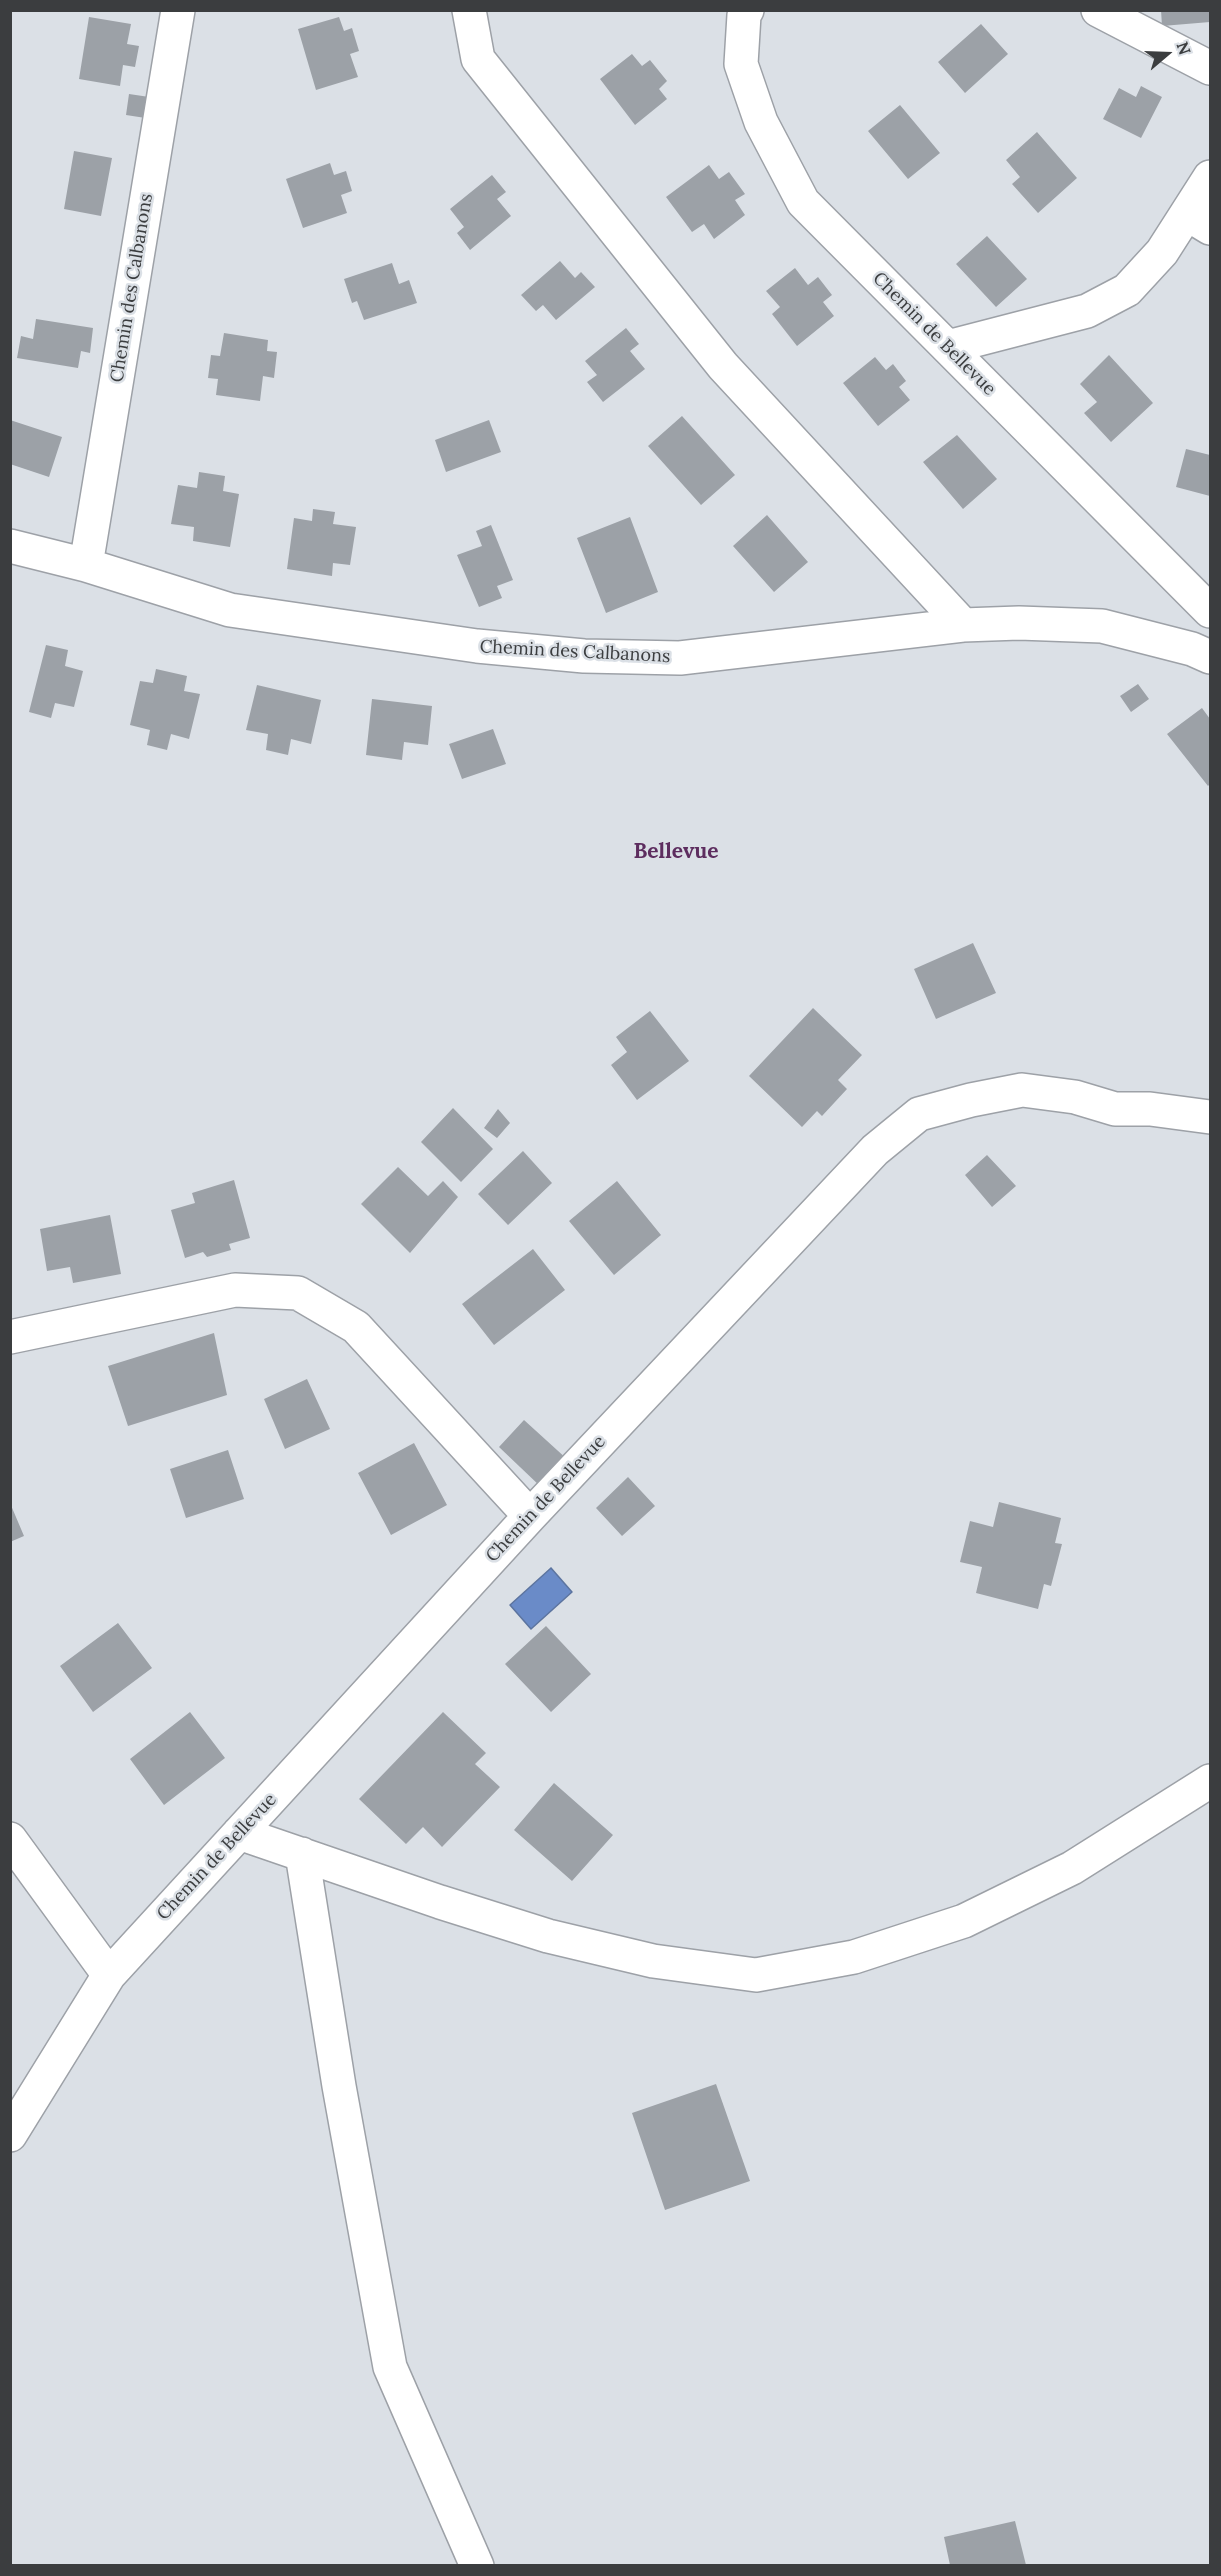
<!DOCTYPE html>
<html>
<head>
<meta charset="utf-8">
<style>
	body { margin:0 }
	#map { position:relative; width:1221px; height:2576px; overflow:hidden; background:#dbe0e6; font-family:Lora,serif }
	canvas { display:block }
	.frame { position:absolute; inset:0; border:12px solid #3b3d3f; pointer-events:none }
	.north { position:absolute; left:1137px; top:24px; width:60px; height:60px; -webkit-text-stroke:4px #dbe0e6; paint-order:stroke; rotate:71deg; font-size:16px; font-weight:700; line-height:24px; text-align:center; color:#3b3d3f }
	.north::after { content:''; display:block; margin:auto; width:21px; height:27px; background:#3b3d3f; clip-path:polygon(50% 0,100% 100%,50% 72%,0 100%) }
</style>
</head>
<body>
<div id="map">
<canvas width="1221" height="2576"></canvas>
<div class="frame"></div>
<div class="north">N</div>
</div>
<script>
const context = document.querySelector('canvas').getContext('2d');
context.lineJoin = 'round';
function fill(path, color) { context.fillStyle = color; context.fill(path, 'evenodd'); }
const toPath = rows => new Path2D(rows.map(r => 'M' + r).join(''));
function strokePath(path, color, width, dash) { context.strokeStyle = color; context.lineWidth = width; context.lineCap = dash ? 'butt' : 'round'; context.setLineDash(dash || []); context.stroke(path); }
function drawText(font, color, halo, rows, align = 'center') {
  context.font = font + ' Lora,serif'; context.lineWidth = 5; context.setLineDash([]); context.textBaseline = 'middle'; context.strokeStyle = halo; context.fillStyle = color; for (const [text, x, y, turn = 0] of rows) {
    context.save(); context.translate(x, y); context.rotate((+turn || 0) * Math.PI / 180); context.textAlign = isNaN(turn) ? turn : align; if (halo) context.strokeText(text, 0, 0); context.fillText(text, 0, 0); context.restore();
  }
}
const water = toPath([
	[551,1568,572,1592,531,1629,510,1605,551,1568]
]);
fill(water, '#6a8bc8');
strokePath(water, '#5c749f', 1.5);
fill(toPath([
	[1161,10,1210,10,1210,22,1162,26],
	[89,17,131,24,127,44,139,46,135,67,123,65,120,86,79,79],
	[339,17,344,31,352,28,359,51,350,54,358,77,316,90,298,29],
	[981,24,1008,54,965,93,938,62],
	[632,54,642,66,650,60,667,81,659,89,667,99,635,125,600,79],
	[1141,86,1162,97,1141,138,1103,119,1119,88,1136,97],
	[129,94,156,98,152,119,126,115],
	[900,105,940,153,908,179,868,131],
	[1037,132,1077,178,1038,213,1012,184,1020,177,1006,160],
	[74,151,112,158,101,216,64,209],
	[330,163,334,175,346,171,352,191,341,195,347,213,303,228,286,179],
	[709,165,719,179,729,172,745,194,735,200,745,215,714,239,704,224,692,232,666,197],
	[492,175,506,192,497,199,511,216,470,250,457,233,464,227,450,209],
	[987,236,1027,279,996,307,956,264],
	[560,261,575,278,581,272,595,287,556,320,543,305,536,311,521,295],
	[392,263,399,284,409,280,417,303,364,320,357,301,352,303,344,279],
	[795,268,808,285,818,277,832,295,823,302,834,316,797,346,772,314,780,307,766,291],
	[36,319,93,328,90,353,81,351,78,368,17,358,21,336,33,339],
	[626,328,639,344,630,351,645,369,603,402,587,382,597,375,585,361],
	[224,333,268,340,267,351,277,352,274,378,263,376,260,401,216,395,218,379,208,378,211,355,220,356],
	[1109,355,1153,403,1111,442,1084,413,1097,402,1080,384],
	[875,357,886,370,893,364,906,381,899,387,910,400,878,426,843,383],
	[682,416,735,475,701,505,648,446],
	[10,420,62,437,49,477,10,464],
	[489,420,501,452,446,472,435,440],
	[957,435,997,479,963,509,923,462],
	[1186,449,1210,455,1210,496,1176,487],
	[199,472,225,476,223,491,239,494,230,547,193,541,194,527,171,524,178,485,197,488],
	[313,509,335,512,333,524,356,527,350,565,333,563,332,576,287,569,294,518,312,521],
	[767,515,808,562,774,592,733,546],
	[630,517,658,592,606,613,577,538],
	[491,525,513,580,497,586,502,598,479,607,457,555,482,546,476,531],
	[46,645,68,650,65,666,83,671,74,707,55,703,51,718,29,712],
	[156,669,187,676,184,691,200,694,189,739,171,734,167,750,147,745,150,730,130,725,140,681,153,683],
	[1138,684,1149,699,1131,712,1120,696],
	[257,685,321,700,311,744,291,739,288,755,266,750,268,734,246,730],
	[372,699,432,706,428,745,404,742,402,760,366,755],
	[1202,708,1210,719,1210,784,1208,786,1167,734],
	[493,729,506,764,462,779,449,744],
	[973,943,996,993,936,1019,914,969],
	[813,1008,862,1055,838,1080,847,1089,822,1116,817,1111,802,1127,749,1076],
	[650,1011,689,1061,637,1100,611,1065,627,1052,616,1037],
	[453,1108,493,1149,461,1182,421,1142],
	[498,1109,510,1123,497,1138,484,1128],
	[523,1151,552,1183,508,1225,478,1194],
	[987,1155,1016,1186,992,1207,965,1175],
	[398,1167,428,1196,443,1181,458,1197,410,1253,361,1204],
	[234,1180,250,1238,229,1244,231,1250,207,1257,203,1252,185,1258,171,1210,195,1203,192,1193],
	[617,1181,661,1235,614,1275,569,1221],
	[110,1215,121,1274,73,1283,70,1267,47,1271,40,1229],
	[533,1249,565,1290,494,1345,462,1304],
	[214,1333,227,1395,128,1426,108,1366],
	[307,1379,330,1429,285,1449,264,1399],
	[524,1420,568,1460,541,1487,499,1447],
	[414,1443,447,1505,391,1535,358,1473],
	[228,1450,244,1499,186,1518,170,1469],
	[628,1477,655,1506,622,1536,596,1508],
	[999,1502,1061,1518,1055,1543,1062,1544,1051,1586,1044,1584,1038,1609,976,1593,982,1567,960,1562,970,1521,993,1527],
	[10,1503,24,1536,10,1542],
	[118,1623,152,1668,93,1712,60,1666],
	[546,1626,591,1674,551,1712,505,1664],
	[190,1712,225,1758,164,1805,130,1759],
	[443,1712,486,1753,475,1764,500,1787,442,1847,423,1827,406,1844,359,1799],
	[554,1783,613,1835,572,1881,514,1830],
	[716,2084,750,2181,665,2210,632,2113],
	[1015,2521,1026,2565,950,2565,944,2537]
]), '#9ca1a7');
const street = toPath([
	[469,10,478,59,723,366,963,625],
	[747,10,744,15,741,64,761,122,803,202,1210,611],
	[1098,10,1210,68],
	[1187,214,1210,228],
	[948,347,1087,311,1127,290,1162,252,1210,177],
	[10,546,86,565,230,610,477,646,584,656,680,658,963,625,1019,623,1102,626,1192,649,1210,657],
	[86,565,178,10],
	[10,1337,235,1290,298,1293,356,1327,530,1516],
	[239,1833,440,1902,548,1936,653,1961,756,1975,854,1957,964,1921,1072,1868,1210,1781],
	[10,1839,109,1975],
	[302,1854,339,2086,390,2367,477,2566],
	[10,2135,109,1975,530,1516,875,1150,919,1114,971,1100,1022,1090,1075,1097,1115,1109,1150,1109,1210,1117]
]);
strokePath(street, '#9da1a7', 36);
strokePath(street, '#fff', 33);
drawText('18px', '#3b3d3f', '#dbe0e6', [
	["Chemin des Calbanons",132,288,-81],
	["Chemin de Bellevue",934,334,45],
	["Chemin des Calbanons",575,652,3],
	["Chemin de Bellevue",546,1499,-47],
	["Chemin de Bellevue",217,1857,-47]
]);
drawText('bold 21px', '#5d2d5f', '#dbe0e6', [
	["Bellevue",676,852]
]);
</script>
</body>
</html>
